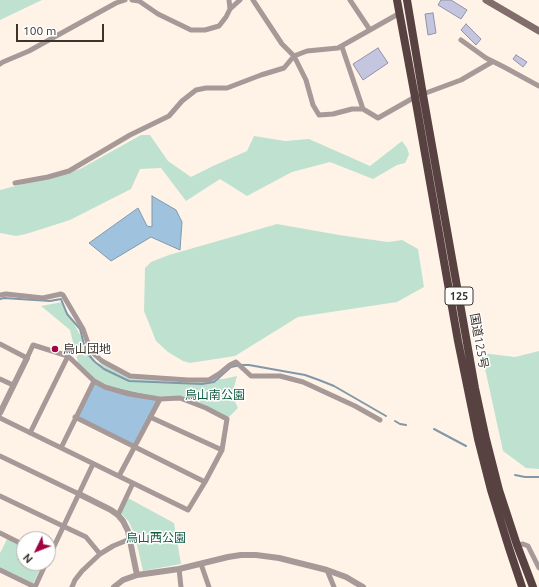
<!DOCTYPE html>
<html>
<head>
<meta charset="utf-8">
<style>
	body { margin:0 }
	#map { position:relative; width:539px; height:587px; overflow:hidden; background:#fff3e7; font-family:Ubuntu,sans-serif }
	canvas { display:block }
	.north { position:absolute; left:16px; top:531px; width:40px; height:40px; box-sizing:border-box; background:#fff; border:1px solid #b1aeab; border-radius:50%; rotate:227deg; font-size:11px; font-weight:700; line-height:16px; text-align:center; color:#3b342c }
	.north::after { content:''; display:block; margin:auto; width:14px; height:18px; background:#a00242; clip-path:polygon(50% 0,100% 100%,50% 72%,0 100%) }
	.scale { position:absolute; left:16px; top:24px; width:88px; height:18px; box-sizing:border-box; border:2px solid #3b342c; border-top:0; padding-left:5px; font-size:12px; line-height:14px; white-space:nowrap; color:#3b342c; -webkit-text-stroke:3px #fff; paint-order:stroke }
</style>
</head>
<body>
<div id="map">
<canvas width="539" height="587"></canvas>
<div class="north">N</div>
<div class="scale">100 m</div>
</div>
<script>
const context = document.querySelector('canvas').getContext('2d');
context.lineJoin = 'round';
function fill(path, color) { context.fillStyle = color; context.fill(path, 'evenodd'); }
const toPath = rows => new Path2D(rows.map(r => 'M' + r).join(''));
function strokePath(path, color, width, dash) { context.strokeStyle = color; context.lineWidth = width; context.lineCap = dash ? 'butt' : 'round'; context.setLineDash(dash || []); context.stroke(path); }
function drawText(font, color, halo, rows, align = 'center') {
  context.font = font + ' Ubuntu,"Noto Sans JP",sans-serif'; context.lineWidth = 3; context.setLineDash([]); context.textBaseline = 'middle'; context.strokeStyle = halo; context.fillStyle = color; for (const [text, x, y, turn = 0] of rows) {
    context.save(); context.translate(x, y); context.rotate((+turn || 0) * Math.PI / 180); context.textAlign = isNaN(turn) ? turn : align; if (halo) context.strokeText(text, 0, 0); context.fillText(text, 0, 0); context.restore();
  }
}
fill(toPath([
	[0,0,42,0,0,20],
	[141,135,150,135,168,161,191,177,213,166,247,151,254,136,285,141,309,139,370,166,402,141,407,148,409,154,407,159,405,163,397,165,373,179,330,162,292,172,247,196,220,179,186,201,161,168,140,169,131,189,70,220,26,234,16,236,0,233,0,190,80,169],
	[277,224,339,235,388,242,402,240,418,249,424,287,397,302,298,317,235,356,190,363,183,361,168,352,156,341,144,311,145,268,151,262,169,255],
	[62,302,95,362,139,377,223,379,237,376,232,395,238,408,227,419,180,398,129,394,94,381,79,366,70,330,41,306],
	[539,351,539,469,526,468,503,451,486,373,482,353,515,357],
	[128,498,174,523,181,564,143,571,135,536,129,522,121,513],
	[7,539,24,547,24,563,43,563,33,584,0,568,0,553]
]), '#bfe2d0');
const water = toPath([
	[152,196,176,210,182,222,180,250,151,237,111,261,89,243,138,208,147,226,152,227,152,196],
	[94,379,105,386,158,398,134,446,75,416,94,379]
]);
fill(water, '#9fc3df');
strokePath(water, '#8198a9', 1);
strokePath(toPath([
	[0,299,4,298,50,301,61,299,67,314,80,329,86,352,95,362,104,369,129,381,202,384,214,382,231,367,241,365,249,365,305,375,319,380,334,386,386,416],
	[395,421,400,424,406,425],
	[434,429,466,446],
	[515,475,525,477,539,477]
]), '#8198a9', 2);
const building = toPath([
	[441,0,451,0,467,10,461,19,438,5,441,0],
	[433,13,436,33,428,35,425,14,433,13],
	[466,24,481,39,476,45,461,30,466,24],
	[378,48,388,63,363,80,353,64,378,48],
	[516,55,527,62,523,67,513,59,516,55]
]);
fill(building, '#c4c5de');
strokePath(building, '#9192a9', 1);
strokePath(toPath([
	[132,0,139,1,158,14,191,30,205,30,219,26,226,17,230,9,240,0],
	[229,0,230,9],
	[253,0,282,44,294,56,306,80,313,105,319,115,333,114,352,109,363,109,378,118,415,97,461,80,492,62],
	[350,0,370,30],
	[461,40,486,58,504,67,539,86],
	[342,47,363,109],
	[0,64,3,62,29,51,116,3,125,0],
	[15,183,48,177,69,171,130,135,169,116,182,101,196,90,206,88,227,88,261,75,284,68,294,56,307,51,338,48,400,13],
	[0,295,6,294,43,298,61,294,63,295,83,329,89,346,93,353,102,361,130,376,188,380,209,380,219,374,230,365,236,362,251,376,280,376,303,382,355,406,380,420],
	[0,344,27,358,33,345,68,356,94,381,105,387,129,394,160,399,180,398,206,408,227,419,222,450,205,482,188,510,0,418],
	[0,379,13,385],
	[75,417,205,482],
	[150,417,222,450],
	[30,433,68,356],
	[61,448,94,381],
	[0,456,79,494],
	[119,476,160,399],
	[0,496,86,537,100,554],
	[118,515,133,483],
	[0,533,24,545],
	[517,545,523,544,528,546,539,568],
	[48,559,93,464],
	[201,564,209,587],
	[179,569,181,587],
	[0,570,35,587],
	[327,570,334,587],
	[35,587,46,563],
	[72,587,75,580,82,571,100,554,113,546,130,539]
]), '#a69998', 5);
strokePath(toPath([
	[0,413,27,358],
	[79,494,111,510,118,515,123,521,128,531,137,575],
	[114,587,123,580,137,575,179,569,228,557,241,555,256,555,279,558,327,570,346,577,363,587]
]), '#a69998', 6);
strokePath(toPath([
	[486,0,539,31]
]), '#806d6c', 7);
strokePath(toPath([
	[397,0,415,97,458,341,478,439,491,490,509,548,522,587],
	[407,0,423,95,475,388,486,439,499,490,517,545,533,587]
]), '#584241', 8);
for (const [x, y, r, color] of [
	[55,349,4,"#a00242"]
]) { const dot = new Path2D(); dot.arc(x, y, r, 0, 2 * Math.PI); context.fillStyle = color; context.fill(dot); strokePath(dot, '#fff', 1.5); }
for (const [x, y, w] of [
	[459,296,28]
]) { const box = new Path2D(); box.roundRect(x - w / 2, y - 9, w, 18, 3); context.fillStyle = '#fff'; context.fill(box); strokePath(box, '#3b342c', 1); }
drawText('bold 11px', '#3b342c', null, [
	["125",459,296]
]);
drawText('12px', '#3b342c', '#fff', [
	["国道125号",479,341,80]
]);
drawText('12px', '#3b342c', '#fff', [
	["烏山団地",63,349]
], 'left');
drawText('12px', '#105d41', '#fff', [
	["烏山南公園",215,395],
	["烏山西公園",156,538]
]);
</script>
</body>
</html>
